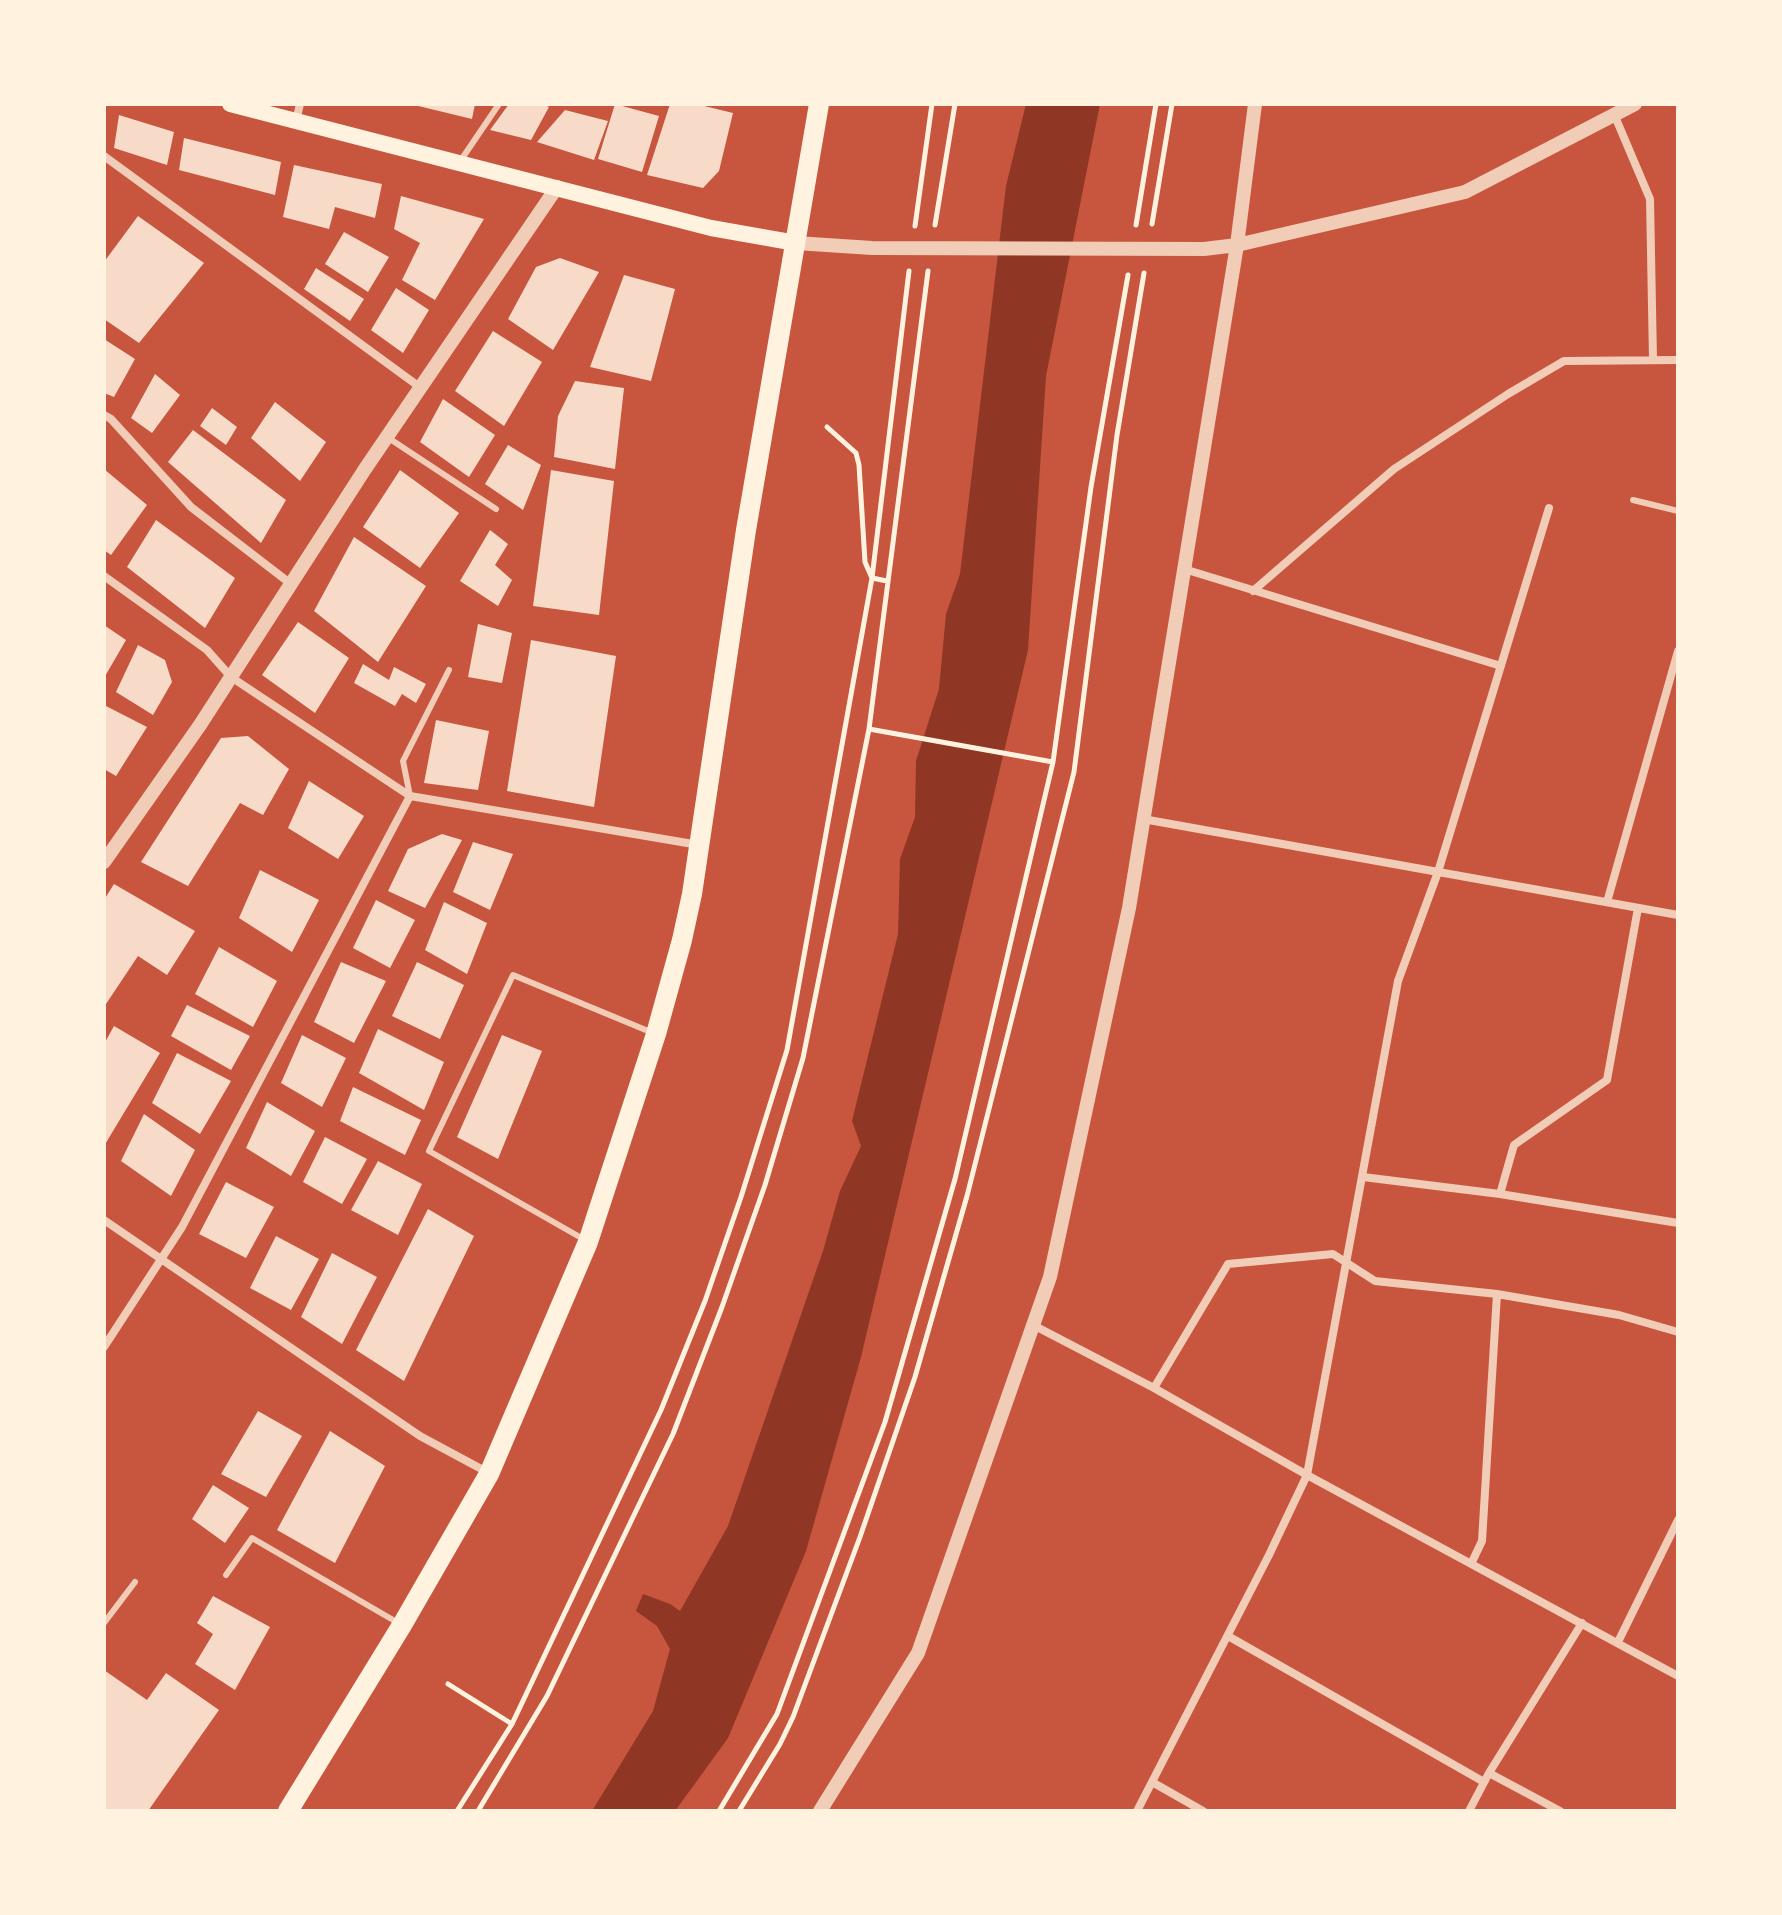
<!DOCTYPE html>
<html>
<head>
<meta charset="utf-8">
<style>
	body { margin:0 }
	#map { position:relative; width:1782px; height:1915px; overflow:hidden; background:#c8553d; font-family:"Varela Round",sans-serif }
	canvas { display:block }
	.frame { position:absolute; inset:0; border:106px solid #fff3e0; pointer-events:none }
</style>
</head>
<body>
<div id="map">
<canvas width="1782" height="1915"></canvas>
<div class="frame"></div>
</div>
<script>
const context = document.querySelector('canvas').getContext('2d');
context.lineJoin = 'round';
function fill(path, color) { context.fillStyle = color; context.fill(path, 'evenodd'); }
const toPath = rows => new Path2D(rows.map(r => 'M' + r).join(''));
function strokePath(path, color, width, dash) { context.strokeStyle = color; context.lineWidth = width; context.lineCap = dash ? 'butt' : 'round'; context.setLineDash(dash || []); context.stroke(path); }
fill(toPath([
	[1026,104,1100,104,1046,376,1028,650,861,1357,806,1551,728,1738,675,1811,592,1811,653,1711,670,1649,657,1626,636,1611,643,1594,670,1604,680,1611,728,1526,823,1251,840,1191,861,1146,852,1121,898,934,900,859,915,817,916,761,939,689,946,614,960,574,1006,186]
]), '#8f3625');
fill(toPath([
	[410,104,475,104,472,119],
	[509,104,542,104,549,107,531,140,490,130],
	[615,104,659,116,642,172,598,159],
	[670,104,696,104,733,113,719,171,703,188,647,175],
	[565,110,608,121,594,160,537,142],
	[119,115,174,132,167,165,114,148],
	[184,138,281,162,275,195,179,170],
	[294,165,382,184,375,218,335,207,329,229,283,217],
	[401,196,484,219,435,300,402,280,420,243,394,229],
	[138,216,204,263,139,343,104,319,104,262],
	[344,232,389,257,368,292,325,264],
	[560,258,599,272,553,350,508,319,536,267],
	[316,268,364,299,350,321,304,289],
	[624,275,675,289,651,381,590,367],
	[396,288,429,310,403,353,371,330],
	[493,331,542,362,504,426,455,391],
	[104,339,135,359,114,397,104,393],
	[155,374,180,395,152,433,131,418],
	[575,381,624,388,615,469,554,457,558,416],
	[443,399,495,435,469,477,420,442],
	[275,402,326,442,300,481,251,438],
	[212,408,237,427,226,445,200,426],
	[193,430,286,500,261,543,168,462],
	[508,445,541,465,523,510,485,484],
	[104,469,147,505,111,555,104,550],
	[400,470,459,513,420,568,363,527],
	[551,470,614,481,599,615,533,606],
	[156,520,235,578,205,628,127,567],
	[490,530,508,544,495,565,512,580,498,606,460,581],
	[354,537,426,586,378,662,314,611],
	[298,622,349,658,315,713,262,675],
	[478,624,512,633,502,683,468,677],
	[104,625,126,640,104,678],
	[531,640,616,656,594,807,507,791],
	[138,645,165,660,172,682,153,715,116,692],
	[363,664,389,680,394,667,426,684,416,703,402,694,395,706,354,683],
	[106,706,147,727,116,776,104,769,104,710],
	[436,720,489,731,478,790,424,783],
	[248,736,289,769,263,815,240,803,188,886,141,862,221,738],
	[309,781,364,816,338,859,288,828],
	[442,834,462,840,425,908,388,891,408,849],
	[473,842,513,854,490,910,453,892],
	[260,870,319,900,292,952,239,918],
	[114,884,195,931,167,975,138,956,106,1004,104,1003,104,900],
	[376,900,415,920,390,968,353,948],
	[444,902,487,923,467,974,425,950],
	[219,947,277,981,253,1027,195,994],
	[341,962,386,981,354,1043,314,1022],
	[417,962,464,985,440,1039,392,1016],
	[187,1005,250,1036,231,1070,171,1036],
	[114,1026,160,1053,104,1146,104,1044],
	[378,1029,444,1062,424,1110,359,1073],
	[302,1035,346,1058,322,1107,281,1083],
	[502,1035,542,1051,498,1159,457,1137],
	[177,1053,231,1081,200,1134,152,1103],
	[353,1087,421,1120,405,1155,340,1121],
	[267,1102,315,1131,291,1176,246,1148],
	[144,1114,195,1150,171,1196,121,1161],
	[325,1137,367,1159,342,1204,303,1182],
	[378,1161,422,1184,398,1235,351,1210],
	[226,1182,274,1207,246,1258,199,1234],
	[428,1209,474,1236,404,1381,356,1350],
	[276,1236,319,1259,291,1310,250,1288],
	[332,1253,377,1277,342,1344,301,1317],
	[258,1411,302,1436,266,1497,221,1474],
	[330,1431,385,1466,335,1563,277,1530],
	[213,1485,249,1508,225,1543,192,1519],
	[213,1596,270,1627,235,1690,195,1664,213,1634,197,1623],
	[104,1670,147,1700,166,1673,219,1710,148,1811,104,1811]
]), '#f7dbc8');
strokePath(toPath([
	[1152,224,1172,104],
	[935,225,955,104],
	[1136,225,1156,104],
	[915,226,932,104],
	[827,427,856,453,859,465,865,562,872,578,887,581],
	[869,729,1053,762],
	[448,1684,512,1724],
	[457,1811,512,1724,661,1410,705,1301,741,1197,787,1050,872,578,909,271],
	[478,1811,547,1696,673,1434,722,1307,765,1185,803,1058,869,729,928,271],
	[719,1811,777,1714,885,1422,955,1179,1053,762,1091,487,1128,275],
	[739,1811,780,1744,793,1717,860,1537,915,1377,967,1196,1074,772,1117,435,1144,273]
]), '#fff3e0', 5);
strokePath(toPath([
	[461,160,499,104],
	[387,437,496,509],
	[1633,500,1678,511],
	[410,796,403,761,449,670],
	[585,1240,429,1151,513,975,653,1033],
	[226,1575,252,1538,400,1624],
	[104,1623,135,1582]
]), '#f1ccb7', 6);
strokePath(toPath([
	[1614,114,1650,199,1653,360],
	[296,121,300,104],
	[104,156,421,388],
	[104,415,111,419,191,507,291,584],
	[1184,569,1501,666],
	[104,576,207,650,231,677,410,796,699,845],
	[1253,591,1394,469,1508,394,1564,361,1678,360],
	[1143,819,1678,915],
	[1607,902,1678,651],
	[1363,1177,1500,1194,1678,1223],
	[1500,1194,1514,1145,1607,1080,1638,908],
	[104,1220,420,1436,487,1472],
	[1033,1325,1154,1388,1307,1475,1678,1676],
	[104,1347,182,1227,410,796],
	[1154,1388,1228,1264,1333,1254,1375,1281,1497,1294,1619,1315,1678,1332],
	[1471,1564,1482,1541,1497,1294],
	[1228,1636,1484,1782],
	[1618,1642,1678,1520],
	[1489,1773,1560,1811],
	[1152,1782,1203,1811],
	[1137,1811,1269,1555,1307,1475,1398,981,1438,872,1549,508],
	[1469,1811,1489,1773,1582,1623]
]), '#f1ccb7', 8);
strokePath(toPath([
	[796,243,872,248,1204,249,1237,245,1465,192,1635,104],
	[104,862,200,725,365,469,557,187],
	[820,1811,918,1653,1050,1277,1129,908,1237,245,1255,104]
]), '#f1ccb7', 14);
strokePath(toPath([
	[230,104,711,228,796,243]
]), '#fff3e0', 16);
strokePath(toPath([
	[288,1811,402,1625,489,1474,588,1242,656,1034,682,940,692,894,746,530,819,104]
]), '#fff3e0', 20);
</script>
</body>
</html>
